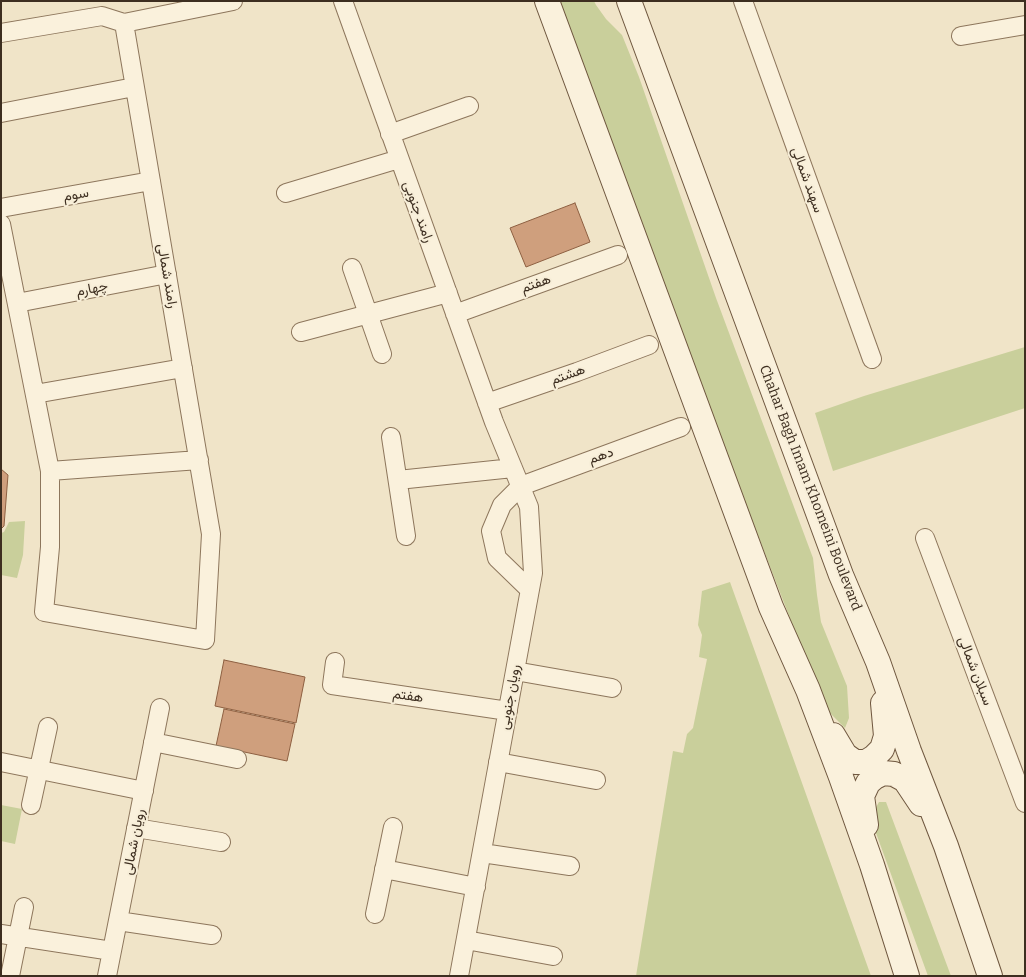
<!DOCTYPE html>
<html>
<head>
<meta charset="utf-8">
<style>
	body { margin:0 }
	#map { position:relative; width:1026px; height:977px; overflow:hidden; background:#f0e4c8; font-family:Bitter,serif }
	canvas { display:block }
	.frame { position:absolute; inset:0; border:2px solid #3d2e20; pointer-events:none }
</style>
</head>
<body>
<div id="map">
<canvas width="1026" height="977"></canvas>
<div class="frame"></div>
</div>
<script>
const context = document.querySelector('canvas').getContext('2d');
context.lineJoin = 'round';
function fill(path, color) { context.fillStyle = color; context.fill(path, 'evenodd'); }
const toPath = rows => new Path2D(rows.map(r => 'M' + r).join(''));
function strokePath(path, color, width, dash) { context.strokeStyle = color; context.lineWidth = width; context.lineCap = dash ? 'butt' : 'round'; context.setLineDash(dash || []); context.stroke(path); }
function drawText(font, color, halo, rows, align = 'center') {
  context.font = font + ' Bitter,Vazirmatn,serif'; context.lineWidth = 4; context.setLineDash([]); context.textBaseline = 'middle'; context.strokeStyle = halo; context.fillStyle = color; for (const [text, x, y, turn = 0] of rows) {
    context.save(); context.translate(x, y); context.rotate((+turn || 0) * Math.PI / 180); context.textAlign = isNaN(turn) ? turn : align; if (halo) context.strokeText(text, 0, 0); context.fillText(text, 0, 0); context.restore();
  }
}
fill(toPath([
	[556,1,594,1,596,5,606,19,622,35,639,77,716,298,813,558,817,595,821,622,847,686,849,718,845,728,830,713,810,670,694,370],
	[1025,347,1025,408,833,471,815,413,864,396],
	[25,521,23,555,17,578,1,575,1,533,4,532,9,522],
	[730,582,787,741,871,976,636,976,673,751,683,753,687,734,693,728,707,659,699,657,702,635,698,625,702,591],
	[879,802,886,802,951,976,928,976,872,822,874,811],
	[1,805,22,809,15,844,1,841]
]), '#c9cf9b');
const building = toPath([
	[575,203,590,242,526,267,510,228,575,203],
	[1,469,8,475,4,526,1,529,1,469],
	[224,660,305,677,296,723,215,706,224,660],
	[224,709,295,724,287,761,216,746,224,709]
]);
fill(building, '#cf9f7d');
strokePath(building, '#8d5f41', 1);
const street = toPath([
	[343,1,494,422,529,507,533,573,459,976],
	[743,1,872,359],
	[1,33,102,16,124,23],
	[961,36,1025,25],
	[1,113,134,87],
	[390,134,469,106],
	[286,193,399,159],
	[1,208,151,181],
	[1,224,50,471,50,547,44,612,205,640,211,534,124,23,233,1],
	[352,268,382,354],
	[17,303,167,274],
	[455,314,618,255],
	[301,332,448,293],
	[35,394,183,368],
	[487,403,577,372,649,345],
	[391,437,406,536],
	[50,471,199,460],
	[398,480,513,468],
	[925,538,1025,803],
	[530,590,497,558,491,531,502,505,521,486,681,427],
	[335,662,332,685,508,711],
	[515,671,612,688],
	[153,742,237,759],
	[1,762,144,791],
	[498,762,596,780],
	[31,805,48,727],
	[136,828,221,842],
	[482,853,570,866],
	[384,869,476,887],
	[375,914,393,827],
	[118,921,212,935],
	[1,934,112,951],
	[466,940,553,956],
	[10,976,24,907],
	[107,976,160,708]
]);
const secondary = toPath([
	[547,1,771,607,808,690,841,777,872,865,907,976],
	[629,1,841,575,878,662,909,751,946,846,990,976],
	[833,735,845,755,855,762,866,762,874,757,882,749,886,736,883,703],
	[866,825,862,796,868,783,875,777,883,773,894,774,905,780,921,804]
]);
strokePath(street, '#8d765c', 20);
strokePath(secondary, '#6f573f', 26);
strokePath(street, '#faf1dc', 18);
strokePath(secondary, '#faf1dc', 24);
drawText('14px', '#3d2e20', '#f7eed8', [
	["سهند شمالی",807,180,70],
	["سوم",76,195,-10],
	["رامند جنوبی",418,212,70],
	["رامند شمالی",167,276,80],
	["هفتم",536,284,-20],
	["چهارم",92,289,-11],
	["هشتم",568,375,-20],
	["دهم",601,456,-20],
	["Chahar Bagh Imam Khomeini Boulevard",810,488,69],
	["سبلان شمالی",975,671,69],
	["هفتم",408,696,8],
	["رویان جنوبی",510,697,-80],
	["رویان شمالی",134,842,-79]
]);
</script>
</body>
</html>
